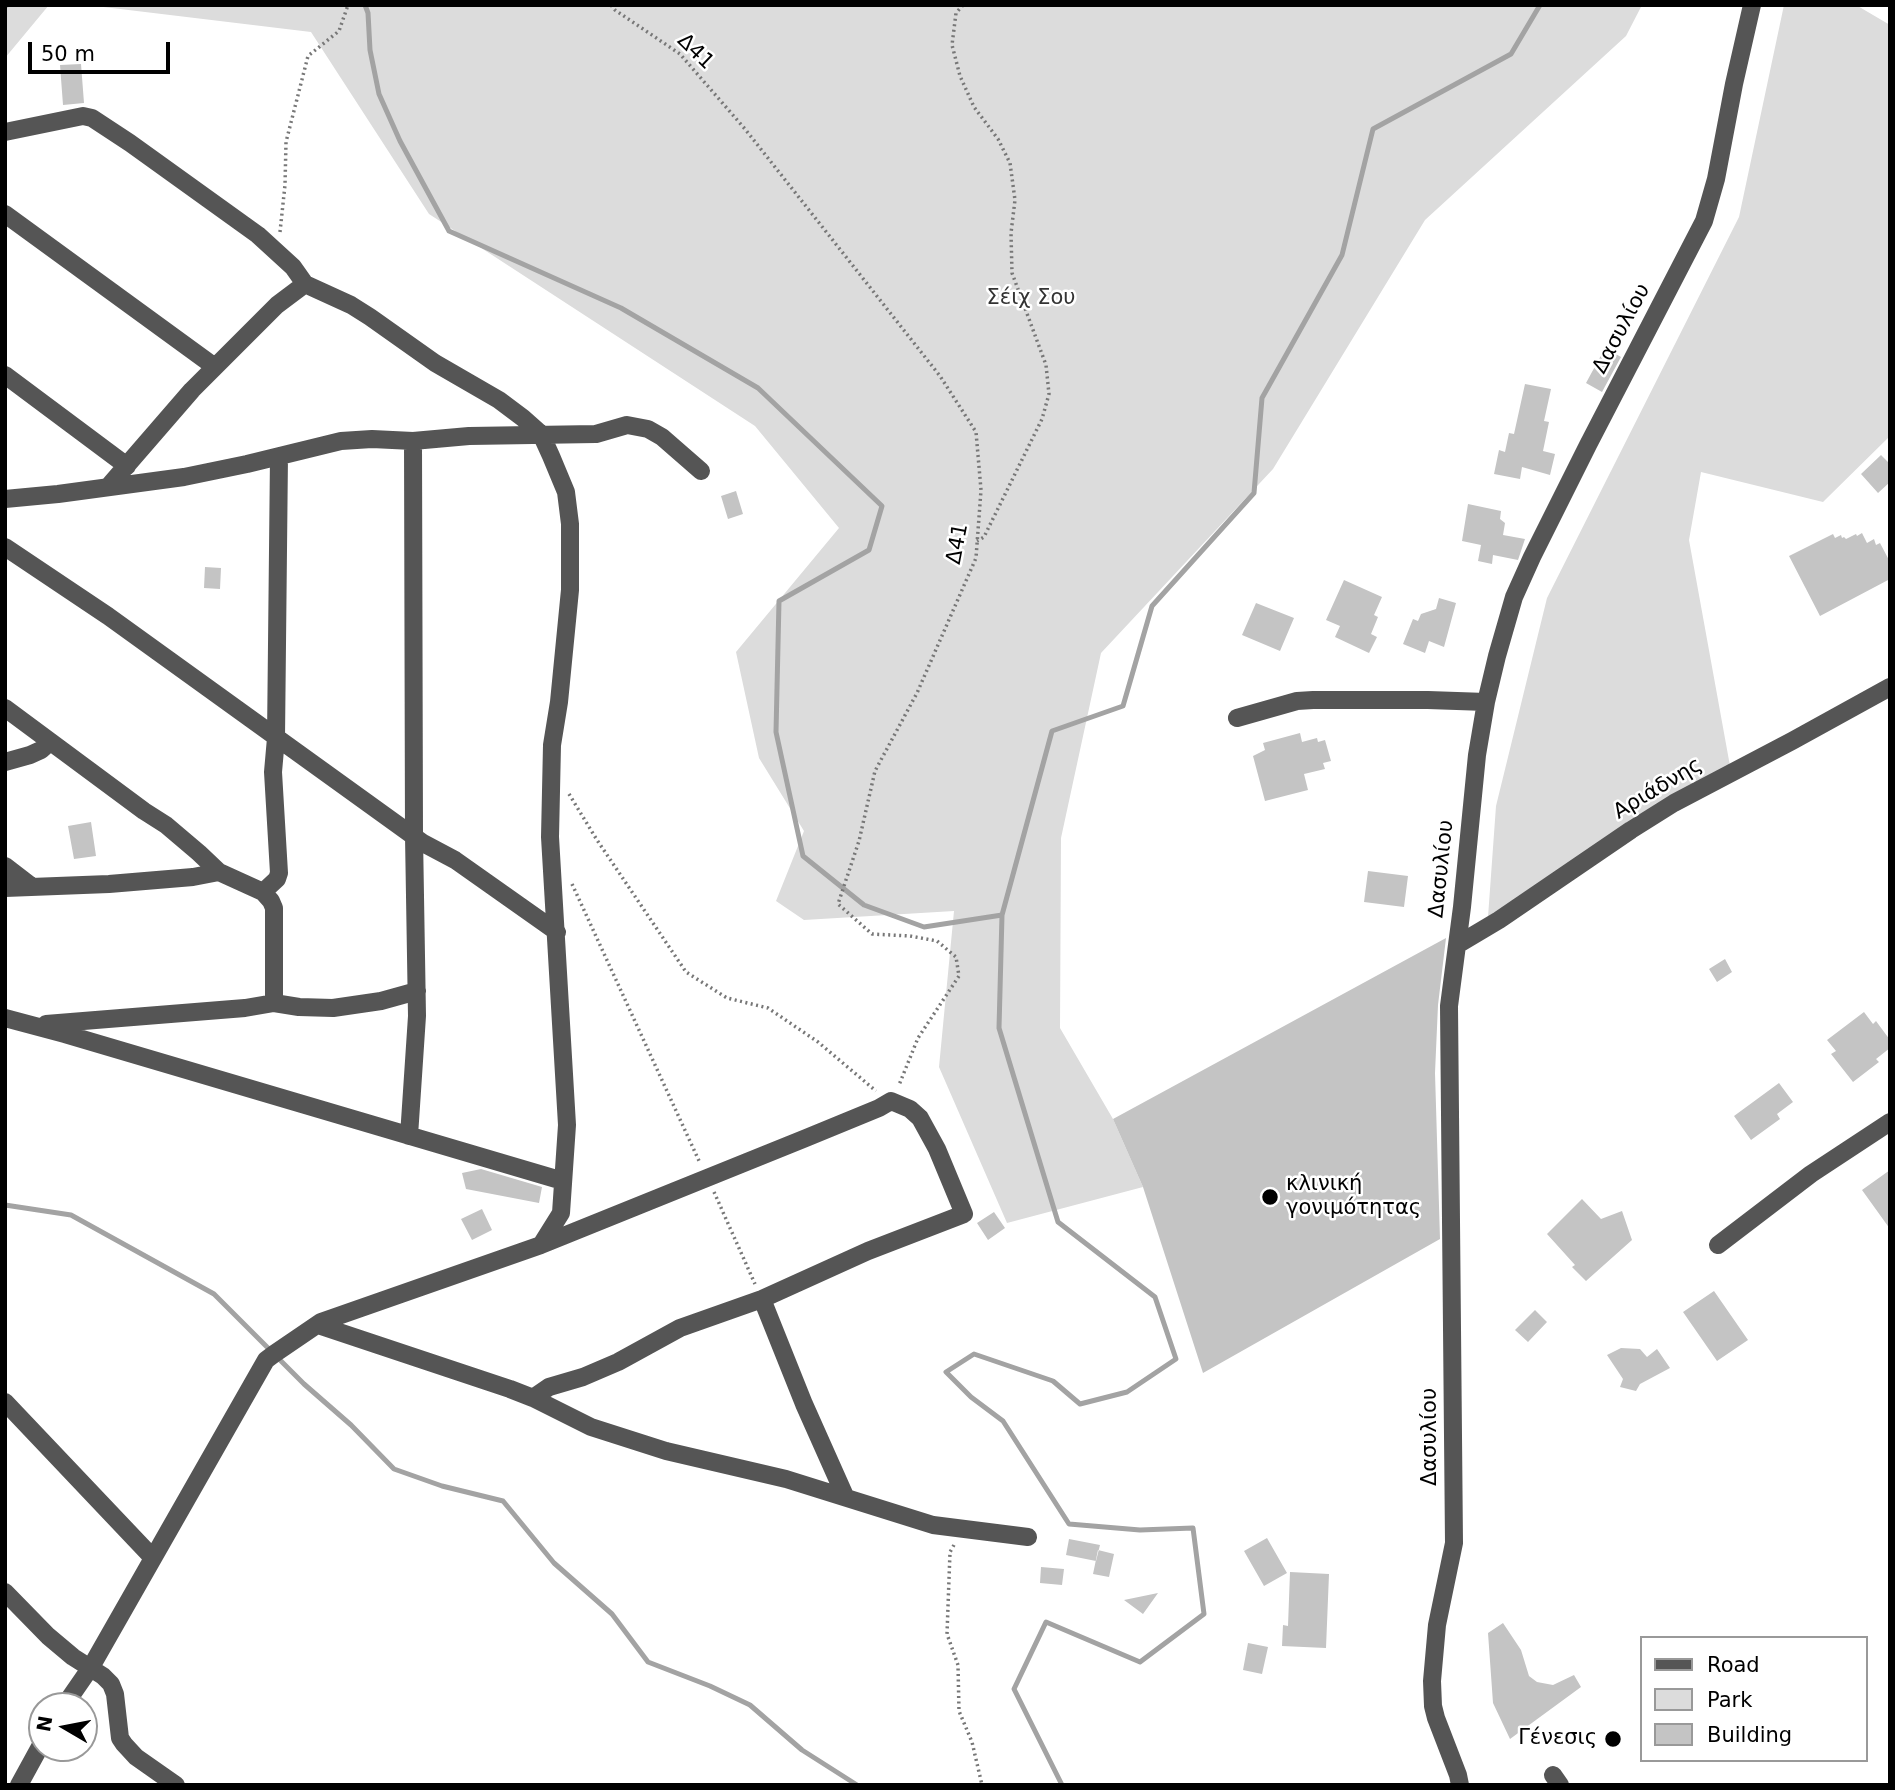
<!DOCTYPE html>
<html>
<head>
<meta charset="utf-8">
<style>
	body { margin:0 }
	#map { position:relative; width:1895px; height:1790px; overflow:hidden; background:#fff; font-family:"DejaVu Sans",sans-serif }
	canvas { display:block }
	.frame { position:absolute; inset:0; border:7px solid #000; pointer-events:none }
	.legend { position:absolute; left:1640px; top:1636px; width:228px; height:126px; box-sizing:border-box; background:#fff; border:2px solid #999; margin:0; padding:9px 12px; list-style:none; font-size:21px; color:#000 }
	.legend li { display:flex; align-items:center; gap:14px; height:35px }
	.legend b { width:35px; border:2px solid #999 }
	.north { position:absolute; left:28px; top:1692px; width:70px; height:70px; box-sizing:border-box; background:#fff; border:2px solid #999; border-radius:50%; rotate:280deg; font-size:19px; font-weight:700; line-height:28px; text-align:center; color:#000 }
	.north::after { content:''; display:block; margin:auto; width:24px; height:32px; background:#000; clip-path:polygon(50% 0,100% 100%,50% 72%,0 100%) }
	.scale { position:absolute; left:28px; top:42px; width:142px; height:32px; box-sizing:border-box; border:4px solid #000; border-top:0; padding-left:9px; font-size:21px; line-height:24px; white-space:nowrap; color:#000; -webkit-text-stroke:5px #fff; paint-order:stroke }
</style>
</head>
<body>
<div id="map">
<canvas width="1895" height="1790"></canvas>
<div class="frame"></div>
<ul class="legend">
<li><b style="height:9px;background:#555"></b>Road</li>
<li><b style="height:19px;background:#dcdcdc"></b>Park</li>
<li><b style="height:19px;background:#c4c4c4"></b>Building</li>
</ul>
<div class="north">N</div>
<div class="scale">50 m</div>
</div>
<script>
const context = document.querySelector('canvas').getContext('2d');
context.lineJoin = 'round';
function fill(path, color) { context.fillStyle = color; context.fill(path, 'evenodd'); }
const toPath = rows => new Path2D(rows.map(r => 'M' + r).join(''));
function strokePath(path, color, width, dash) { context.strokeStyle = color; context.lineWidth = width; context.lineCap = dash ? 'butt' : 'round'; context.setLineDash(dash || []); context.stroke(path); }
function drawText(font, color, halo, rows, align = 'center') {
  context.font = font + ' "DejaVu Sans",sans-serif'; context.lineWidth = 5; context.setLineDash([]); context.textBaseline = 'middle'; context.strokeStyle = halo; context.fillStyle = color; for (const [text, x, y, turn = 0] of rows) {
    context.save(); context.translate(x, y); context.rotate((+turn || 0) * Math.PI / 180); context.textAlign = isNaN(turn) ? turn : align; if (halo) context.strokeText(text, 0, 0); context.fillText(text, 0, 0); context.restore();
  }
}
fill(toPath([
	[5,5,49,5,5,58],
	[87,5,1642,5,1626,36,1425,220,1273,469,1101,653,1061,838,1060,1028,1113,1119,1143,1187,1007,1223,939,1067,954,911,804,920,776,901,804,831,759,758,736,652,839,528,755,426,429,214,311,32],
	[1784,5,1856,5,1890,25,1890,436,1823,502,1701,472,1689,540,1730,766,1488,917,1496,806,1547,598,1739,217]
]), '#dcdcdc');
strokePath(toPath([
	[365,5,368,13,370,50,379,94,400,141,449,231,621,308,758,388,882,506,869,550,779,601,776,732,803,856,864,905,924,927,1002,915,999,1028,1058,1222,1155,1297,1176,1359,1127,1392,1080,1404,1053,1381,974,1354,946,1372,971,1397,1003,1421,1069,1524,1140,1530,1193,1528,1204,1614,1140,1662,1046,1622,1014,1689,1062,1785],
	[5,6,7,5],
	[1002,915,1052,731,1123,706,1152,606,1254,493,1262,398,1342,255,1373,129,1511,54,1540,5],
	[5,1205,71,1215,214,1294,304,1384,351,1425,394,1469,442,1486,503,1501,554,1563,612,1614,648,1662,710,1686,750,1705,802,1750,857,1785]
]), '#a3a3a3', 5);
fill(toPath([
	[81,64,84,103,63,105,60,65],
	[1605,348,1621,357,1602,392,1586,383],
	[1525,384,1551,389,1544,421,1549,422,1543,451,1555,454,1550,475,1522,467,1520,479,1494,474,1499,450,1505,452,1509,433,1514,434],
	[1881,455,1890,464,1890,482,1878,493,1861,474],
	[736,491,743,514,728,519,721,496],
	[1468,504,1501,511,1500,519,1505,523,1503,535,1525,539,1518,560,1493,555,1492,564,1478,561,1481,545,1462,541],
	[1862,533,1867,543,1874,539,1876,545,1880,543,1890,562,1890,579,1820,616,1789,556,1833,534,1835,538,1841,535,1842,538,1844,537,1846,539,1856,534,1857,536],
	[205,567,221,568,220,589,204,588],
	[1344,580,1382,597,1374,615,1378,617,1371,634,1377,637,1369,653,1335,637,1340,626,1326,620],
	[1439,598,1456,603,1444,647,1429,641,1425,653,1403,644,1413,619,1418,621,1421,614,1436,609],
	[1256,603,1294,618,1280,651,1242,635],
	[1300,733,1302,742,1317,738,1318,742,1325,740,1331,761,1323,763,1325,769,1304,774,1308,790,1265,801,1253,756,1265,750,1263,743],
	[91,822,96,856,74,859,68,826],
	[1368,871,1408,876,1404,907,1364,902],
	[1446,938,1438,1005,1435,1073,1440,1239,1203,1373,1143,1187,1113,1119],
	[1725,959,1732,972,1717,982,1709,969],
	[1864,1012,1873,1024,1876,1021,1890,1040,1890,1048,1876,1059,1879,1062,1853,1082,1831,1054,1836,1051,1827,1040],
	[1779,1083,1793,1102,1777,1114,1780,1119,1751,1140,1734,1116],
	[481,1169,542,1187,539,1203,466,1189,462,1173],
	[1890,1170,1890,1229,1862,1190],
	[1582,1199,1601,1219,1622,1211,1632,1240,1586,1281,1572,1267,1575,1265,1547,1234],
	[482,1209,492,1230,472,1240,461,1219],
	[994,1212,1005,1228,988,1240,977,1223],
	[1714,1291,1748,1340,1717,1361,1683,1312],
	[1535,1310,1547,1322,1528,1342,1515,1330],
	[1621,1348,1640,1349,1647,1357,1657,1349,1670,1368,1640,1384,1636,1391,1620,1387,1623,1379,1607,1355],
	[1267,1538,1287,1573,1264,1586,1244,1551],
	[1069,1539,1100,1545,1096,1561,1066,1555],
	[1098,1550,1114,1554,1109,1577,1093,1574],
	[1041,1567,1064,1569,1062,1585,1040,1583],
	[1290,1572,1329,1574,1326,1648,1282,1646,1283,1625,1288,1626],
	[1158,1593,1143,1614,1124,1600],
	[1503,1623,1521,1650,1529,1676,1537,1682,1553,1685,1574,1675,1581,1687,1510,1739,1493,1703,1488,1633],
	[1248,1643,1268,1647,1262,1674,1243,1670]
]), '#c4c4c4');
strokePath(toPath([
	[611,5,615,10,680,54,745,129,940,376,976,432,981,490,976,558,917,693,875,771,859,841,838,904,872,934,910,936,937,941,956,957,959,976,918,1038,899,1085],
	[963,5,956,13,952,45,960,76,974,107,998,139,1010,163,1015,200,1011,233,1012,273,1046,365,1049,394,1042,419,984,537,977,541],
	[280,232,285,185,286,142,308,56,339,31,348,5],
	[569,794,597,840,686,972,727,998,768,1008,818,1042,876,1091],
	[572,884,700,1163],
	[714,1192,755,1284],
	[954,1545,950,1552,947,1634,958,1665,959,1711,972,1742,982,1785]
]), '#777', 3.5, [2, 3.5]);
strokePath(toPath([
	[5,132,83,116,92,118,130,143,258,235,293,267,305,284,351,305,370,317,435,363,499,400,523,418,541,434,551,456,566,492,570,524,570,590,559,702,552,745,550,837,567,1125,561,1213,541,1245],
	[5,214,215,367],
	[5,375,127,466],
	[108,487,192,390,277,305,305,284],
	[5,499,58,494,184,477,247,464,341,441,372,439,413,441,469,436,596,434,627,425,648,429,662,437,701,471],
	[5,547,108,616,423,843,455,860,557,932],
	[5,708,144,811,166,825,199,853,219,872,263,892],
	[1237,718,1297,701,1313,700,1428,700,1486,702],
	[5,762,30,755,41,750,50,742],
	[5,866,31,886],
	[5,888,109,884,193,877,219,872],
	[1457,945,1499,920,1631,830,1674,803,1792,741,1890,687],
	[274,1003,274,908,271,901,263,892,277,879,279,873,273,772,276,738,279,456],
	[5,1018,65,1034,563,1181],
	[46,1024,245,1008,274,1003,299,1007,333,1008,381,1001,417,991],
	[409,1136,417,1016,414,836,413,441],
	[1718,1245,1811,1174,1890,1122],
	[762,1299,804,1404,845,1496],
	[318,1325,510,1389,533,1398,591,1427,666,1451,786,1479,933,1525,1028,1537],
	[5,1402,153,1558],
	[5,1592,48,1636,73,1657,103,1676,111,1684,115,1694,120,1738,124,1744,136,1757,176,1785],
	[64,1706,91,1667,266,1360,274,1354,321,1322,541,1245,806,1138,879,1108,891,1101,910,1109,920,1118,937,1149,964,1214,868,1251,762,1299,680,1328,618,1362,583,1377,549,1387,533,1398],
	[1553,1775,1560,1785],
	[19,1785,42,1743],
	[1460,1785,1458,1775,1436,1718,1433,1706,1432,1681,1437,1625,1454,1543,1449,1006,1462,907,1477,755,1486,702,1497,656,1514,597,1532,557,1588,445,1704,221,1716,179,1734,84,1752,5]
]), '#555', 18);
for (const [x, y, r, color] of [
	[1270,1197,9,"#000"],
	[1613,1739,9,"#000"]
]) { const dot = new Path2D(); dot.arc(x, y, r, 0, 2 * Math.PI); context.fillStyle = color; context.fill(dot); strokePath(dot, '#fff', 2.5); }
drawText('21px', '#000', '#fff', [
	["Δ41",695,52,44],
	["Δασυλίου",1622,329,-62],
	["Δ41",958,544,-79],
	["Αριάδνης",1658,789,-31],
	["Δασυλίου",1442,869,-84],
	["Δασυλίου",1431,1437,-90]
]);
drawText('21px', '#333', '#fff', [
	["Σέιχ Σου",1031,299]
]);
drawText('21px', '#000', '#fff', [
	["κλινική",1286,1185],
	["γονιμότητας",1286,1209],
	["Γένεσις",1597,1739,"right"]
], 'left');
</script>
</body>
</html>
